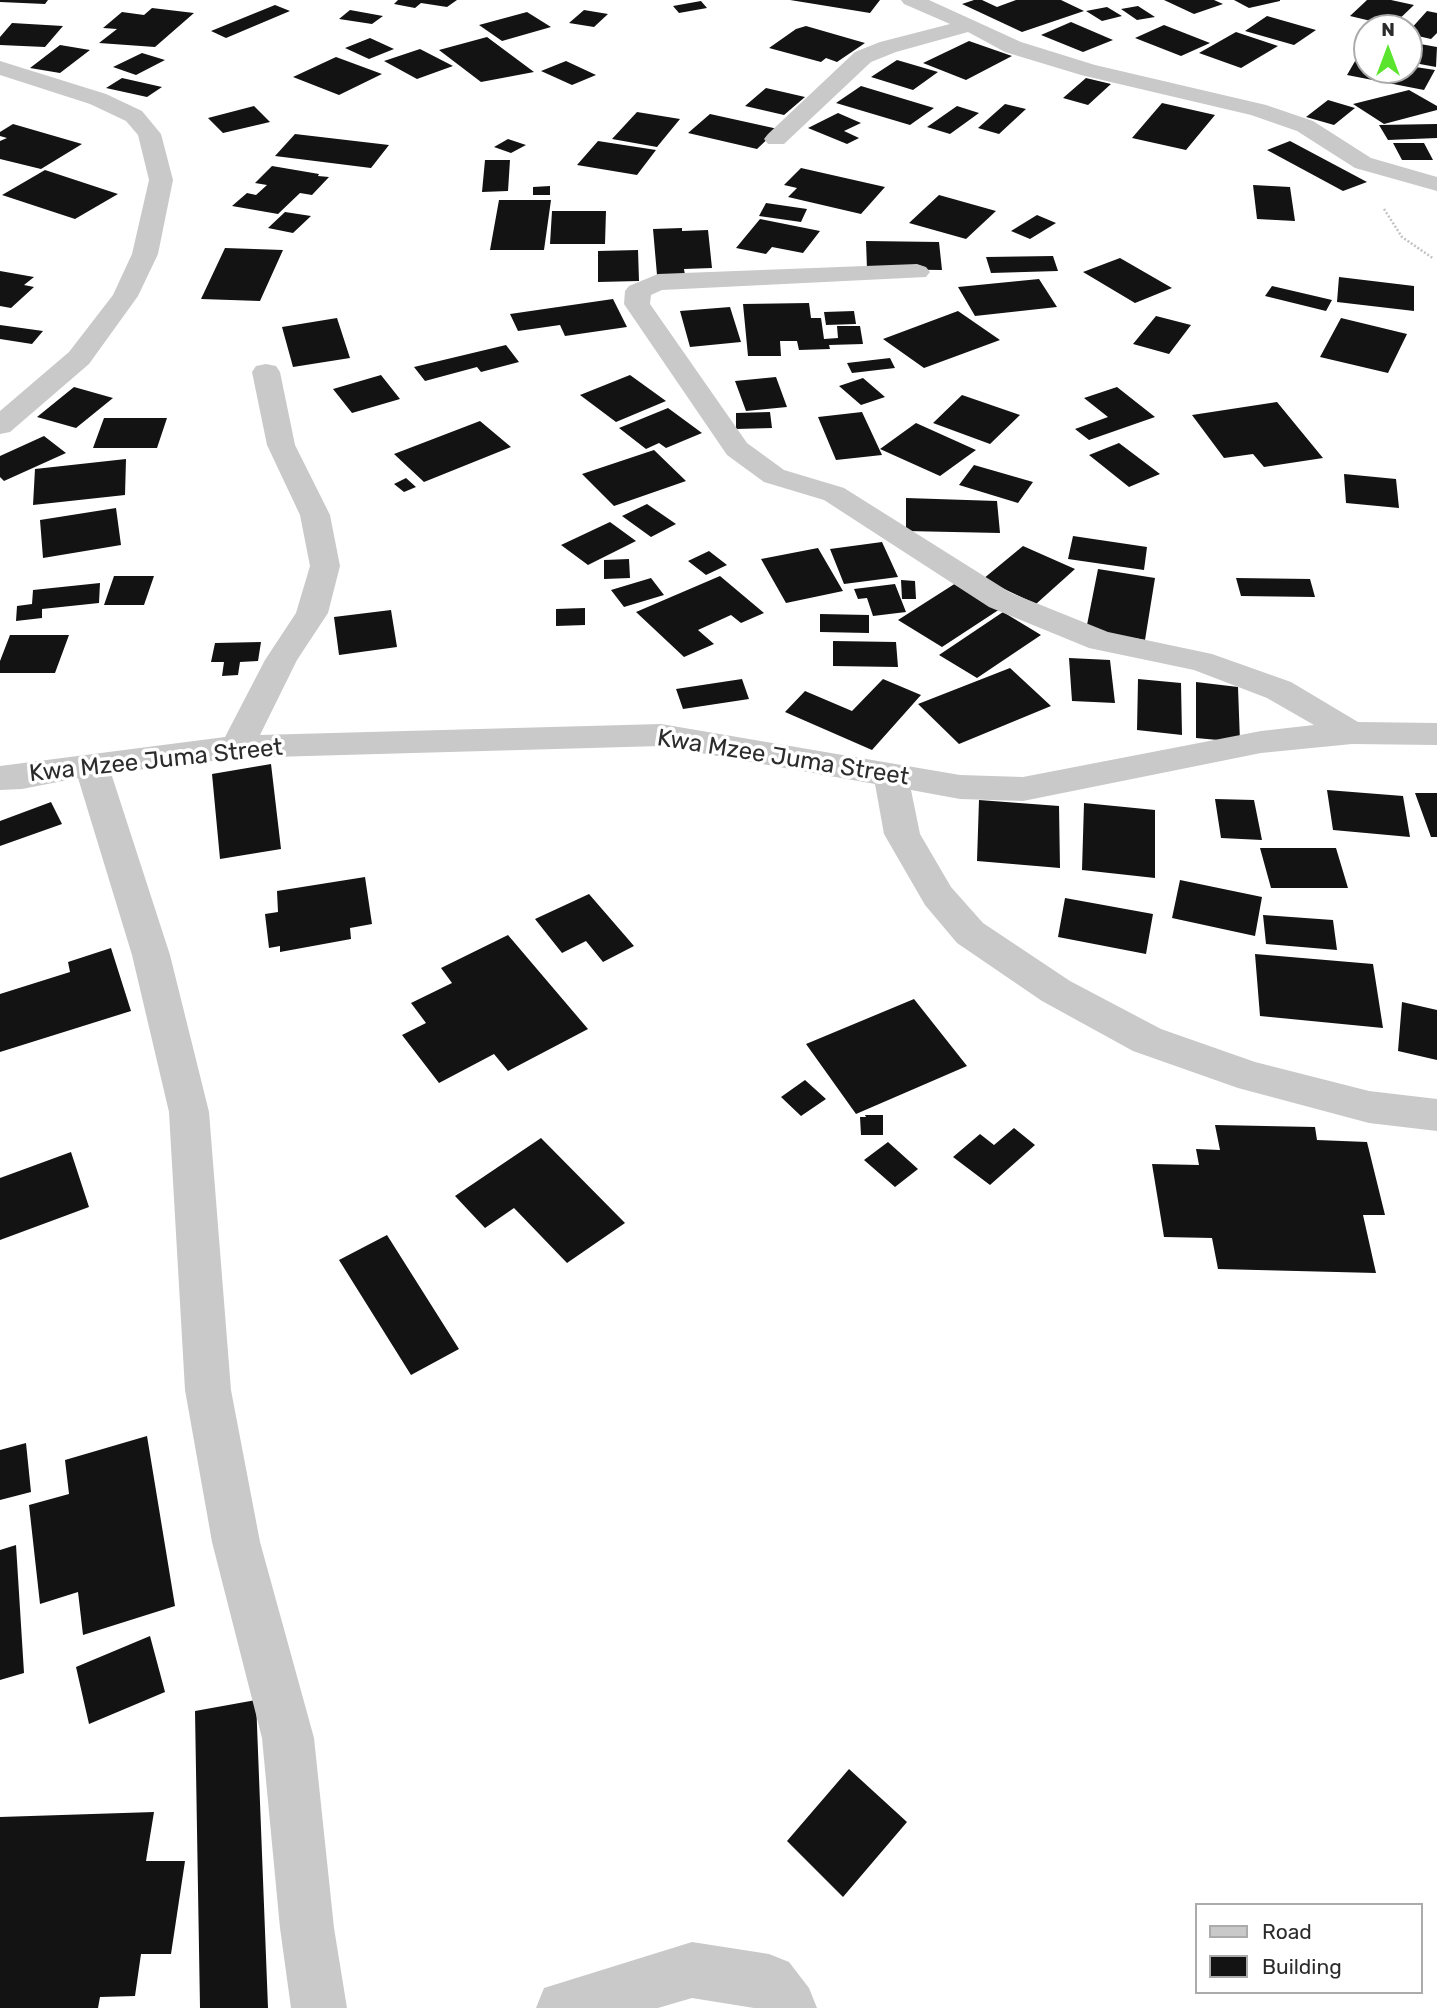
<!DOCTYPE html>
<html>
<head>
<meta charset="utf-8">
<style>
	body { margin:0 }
	#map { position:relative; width:1437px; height:2008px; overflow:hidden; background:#fff; font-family:Rubik,sans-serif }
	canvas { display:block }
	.legend { position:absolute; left:1195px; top:1903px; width:228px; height:91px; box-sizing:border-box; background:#fff; border:2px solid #ababab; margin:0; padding:9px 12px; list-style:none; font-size:21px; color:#2c2c2c }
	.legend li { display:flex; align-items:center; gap:14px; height:35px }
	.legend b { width:35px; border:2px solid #ababab }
	.north { position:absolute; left:1353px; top:14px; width:70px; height:70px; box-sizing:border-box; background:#fff; border:2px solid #ababab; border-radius:50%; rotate:0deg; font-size:19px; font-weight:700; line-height:28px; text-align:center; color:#2c2c2c }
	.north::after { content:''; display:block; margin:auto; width:24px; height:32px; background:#5ae42e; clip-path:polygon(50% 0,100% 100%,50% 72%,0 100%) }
</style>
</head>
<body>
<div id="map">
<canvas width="1437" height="2008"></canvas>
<ul class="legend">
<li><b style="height:9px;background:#c9c9c9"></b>Road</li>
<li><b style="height:19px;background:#131313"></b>Building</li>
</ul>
<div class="north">N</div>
</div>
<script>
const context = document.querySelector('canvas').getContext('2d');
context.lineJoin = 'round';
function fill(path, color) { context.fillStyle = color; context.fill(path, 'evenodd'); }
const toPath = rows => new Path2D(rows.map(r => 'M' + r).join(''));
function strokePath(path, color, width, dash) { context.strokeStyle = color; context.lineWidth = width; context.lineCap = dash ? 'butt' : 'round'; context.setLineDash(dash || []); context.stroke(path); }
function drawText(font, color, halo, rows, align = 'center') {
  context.font = font + ' Rubik,sans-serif'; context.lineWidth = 7; context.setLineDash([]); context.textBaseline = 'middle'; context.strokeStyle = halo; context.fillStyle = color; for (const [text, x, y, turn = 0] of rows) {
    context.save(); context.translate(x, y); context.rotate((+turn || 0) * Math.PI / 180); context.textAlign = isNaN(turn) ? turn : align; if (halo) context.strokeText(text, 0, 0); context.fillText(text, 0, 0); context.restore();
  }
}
fill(toPath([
	[0,0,48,0,45,4,0,2],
	[398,0,457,0,447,7,421,3,415,8,394,4],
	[790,0,880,0,870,13],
	[974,0,982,0,997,7,1016,0,1061,0,1084,11,1022,32,962,4],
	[1164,0,1214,0,1223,4,1194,14],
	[1234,0,1280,0,1280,1,1249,8],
	[1367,0,1391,0,1414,5,1392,26,1350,16],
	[701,1,707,8,679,13,673,6],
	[275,5,290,11,226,38,211,31],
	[1138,6,1155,17,1137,20,1121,9],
	[1107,7,1122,16,1102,21,1086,11],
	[152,8,194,13,155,47,99,43,117,29,103,28,122,12,144,15],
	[350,10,383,16,372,24,339,19],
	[584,10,608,14,594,27,569,23],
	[1427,11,1437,13,1437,33,1431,39,1409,34,1409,31],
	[527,12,551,27,502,41,479,25],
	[1267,16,1316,30,1294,45,1245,31],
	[1071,22,1113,40,1083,52,1041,35],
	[12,23,63,26,45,47,0,45,0,37],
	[1164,25,1210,43,1181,56,1135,38],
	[806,26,865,43,837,62,826,58,821,62,769,48,796,29],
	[1236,32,1278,46,1241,68,1199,53],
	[487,37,534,72,481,82,439,50],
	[370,38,394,49,369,59,345,48],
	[969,41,1012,56,966,80,923,63],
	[1409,42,1437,47,1436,67,1409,62],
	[60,45,90,50,60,73,30,68],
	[420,49,453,66,417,79,384,61],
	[142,53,165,60,136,75,113,67],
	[1358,56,1367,58,1367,70,1409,70,1409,66,1435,70,1424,90,1347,75],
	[336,57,382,74,339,95,293,77],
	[897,60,938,72,913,90,871,77],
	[566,61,596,75,572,85,541,71],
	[122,78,162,87,147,97,106,88],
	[1086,78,1111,84,1088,105,1063,98],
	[861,86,934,108,910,125,836,103],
	[766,88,805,97,784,115,745,106],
	[1409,90,1437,106,1437,110,1384,124,1353,104],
	[1328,100,1355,108,1334,125,1306,117],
	[1162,103,1215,115,1186,150,1132,138],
	[1005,104,1026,109,999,134,978,128],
	[254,106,270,122,223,133,208,118],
	[957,106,979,113,950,134,927,127],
	[637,112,680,119,657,147,612,139],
	[838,113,861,123,844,131,859,138,847,144,808,128],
	[710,114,778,129,757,149,688,133],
	[13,124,82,144,41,169,0,159,0,141,7,138,0,136,0,132],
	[1437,124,1437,138,1388,140,1379,125],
	[295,134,389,145,371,168,275,156],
	[508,139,526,145,511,153,494,147],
	[598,141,656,150,637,175,577,165],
	[1290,141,1367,182,1343,191,1267,150],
	[1393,143,1424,143,1433,160,1402,160],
	[485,160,510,160,508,191,482,192],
	[272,166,319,174,318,176,329,177,312,195,300,193,278,214,232,206,247,193,256,195,267,185,255,183],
	[801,168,885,187,861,214,788,197,797,188,784,185],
	[45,170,118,194,75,219,2,195],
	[1253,185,1290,187,1295,221,1257,219],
	[550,186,550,195,533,195,533,187],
	[939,195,996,211,966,239,909,223],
	[499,200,551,200,544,250,490,250],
	[766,203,807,209,801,222,759,216],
	[552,211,606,211,605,244,550,244],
	[285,212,311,216,293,233,268,228],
	[1037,215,1056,223,1030,239,1011,231],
	[760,219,820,231,803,253,772,247,766,254,736,248],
	[682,228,682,231,708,230,712,268,684,269,685,275,657,275,653,229],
	[866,241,939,242,942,270,867,269],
	[225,248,283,250,260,301,201,299],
	[638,250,639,281,598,282,598,251],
	[1053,256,1058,271,991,273,986,257],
	[1120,258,1172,288,1135,303,1083,272],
	[0,271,34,277,24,285,34,287,11,308,0,306],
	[1339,277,1414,286,1414,311,1337,302],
	[1039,279,1057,307,975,316,958,287],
	[1272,286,1332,300,1326,311,1265,296],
	[613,299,627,327,565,336,560,325,518,331,510,314],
	[809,303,811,318,821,318,824,339,838,338,837,326,860,326,863,344,829,345,830,349,799,350,797,341,780,341,781,356,748,356,743,304],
	[730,307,741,342,690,347,680,311],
	[854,311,856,324,826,325,824,312],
	[958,311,1000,340,924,368,883,339],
	[1156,316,1191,325,1169,354,1133,344],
	[337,318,350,358,293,367,282,327],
	[1341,318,1407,334,1388,373,1320,357],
	[0,325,43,331,32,344,0,339],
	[506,345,519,362,481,372,477,367,425,381,414,367],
	[890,358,895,368,852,373,847,363],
	[381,375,400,399,352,413,333,389],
	[630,375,666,401,616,422,580,395],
	[776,377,787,407,746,411,735,381],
	[863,378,885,397,861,405,839,386],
	[74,387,113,398,76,428,37,417],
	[1117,387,1155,417,1089,440,1075,429,1108,417,1084,398],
	[962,395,1020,415,990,444,933,423],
	[1277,402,1323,458,1264,467,1253,454,1224,458,1192,415],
	[668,408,702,433,666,448,659,443,646,449,619,428],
	[770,412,772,428,736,429,736,413],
	[862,412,882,455,836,460,818,417],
	[104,418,167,418,157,448,93,448],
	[480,421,511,447,424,482,394,454],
	[916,423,976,450,940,476,880,449],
	[44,436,66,453,4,481,0,477,0,456],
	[1119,443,1160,474,1129,487,1089,455],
	[654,450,686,481,614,506,582,474],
	[126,459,125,495,33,505,35,469],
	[974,465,1033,482,1018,503,959,485],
	[1344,474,1396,479,1399,508,1346,503],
	[406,478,416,487,404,492,394,484],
	[906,498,997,501,1000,533,906,531],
	[647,504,676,524,651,537,622,516],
	[116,508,121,545,43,558,40,520],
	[610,522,636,541,588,565,561,545],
	[1073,536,1147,547,1144,570,1068,559],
	[882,542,898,577,844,584,830,549],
	[1023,546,1075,569,1036,604,983,579],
	[818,548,843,591,786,603,761,559],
	[709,551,727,565,706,575,688,561],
	[629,559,630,578,604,579,604,560],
	[1098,569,1155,578,1145,640,1086,630],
	[114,576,154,576,144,605,104,605],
	[720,576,764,613,741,623,731,615,698,630,714,644,684,657,636,612],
	[651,578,664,595,624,607,611,590],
	[1236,578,1310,579,1315,597,1241,596],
	[901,580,915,581,916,599,902,599],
	[100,583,99,603,42,609,42,618,16,621,17,606,32,604,33,590],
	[956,583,1000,609,942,647,898,620],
	[895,584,906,612,873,616,867,598,858,599,854,589],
	[585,608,585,625,556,626,556,609],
	[391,610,397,647,339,655,334,617],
	[1003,612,1041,635,977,678,939,655],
	[820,614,869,615,869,633,820,632],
	[10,635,69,635,55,673,0,673,0,661],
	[833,641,896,642,898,667,833,666],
	[261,642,258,661,240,662,238,675,222,676,224,662,211,662,215,643],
	[1069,658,1110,660,1115,703,1072,701],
	[1010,668,1051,706,959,744,918,704],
	[742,679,749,699,683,709,676,689],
	[883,679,921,695,872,750,785,712,805,691,852,711],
	[1138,679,1181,683,1182,735,1137,730],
	[1196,682,1238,687,1240,742,1196,738],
	[271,764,281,849,220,859,212,774],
	[1327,790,1403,796,1410,837,1333,830],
	[1415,793,1437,793,1437,837,1431,837],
	[1215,799,1254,800,1262,840,1221,838],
	[979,800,1059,806,1060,868,977,861],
	[51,802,62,824,0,846,0,821],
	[1084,803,1155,810,1155,878,1082,870],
	[1260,848,1336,848,1348,888,1271,888],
	[365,877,372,924,350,928,351,939,280,952,280,946,269,948,265,914,278,912,277,891],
	[1180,880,1262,897,1255,936,1172,918],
	[589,894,634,946,603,962,586,941,562,953,535,919],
	[1065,898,1153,914,1146,954,1058,937],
	[1263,915,1333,920,1337,950,1266,944],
	[508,935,588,1029,508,1071,494,1054,439,1083,402,1035,426,1023,411,1003,452,983,441,968],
	[111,948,131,1011,0,1052,0,994,70,972,68,962],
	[1255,954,1373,964,1383,1028,1260,1016],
	[914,999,967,1066,856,1114,806,1044],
	[1402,1002,1437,1010,1437,1060,1398,1051],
	[805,1080,826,1099,801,1116,781,1097],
	[865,1115,883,1115,883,1135,861,1135,860,1117,866,1117],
	[1215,1125,1315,1127,1317,1140,1367,1142,1385,1215,1363,1215,1376,1273,1218,1269,1212,1238,1164,1237,1152,1164,1199,1165,1196,1149,1220,1150],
	[1014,1128,1035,1145,990,1185,953,1157,980,1134,994,1145],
	[541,1138,625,1223,567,1263,514,1208,485,1228,455,1196],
	[888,1142,918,1169,895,1187,864,1160],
	[71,1152,89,1207,0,1240,0,1178],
	[387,1235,459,1349,411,1375,339,1260],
	[147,1436,175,1606,83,1635,78,1592,40,1604,29,1505,69,1494,65,1460],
	[26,1443,31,1492,0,1500,0,1450],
	[16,1545,24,1673,0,1680,0,1550],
	[150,1636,165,1692,89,1724,76,1667],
	[256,1700,268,2008,200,2008,195,1711],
	[849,1769,907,1822,843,1897,787,1841],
	[154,1812,146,1861,185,1861,171,1954,141,1954,135,1996,100,1997,98,2008,0,2008,0,1817]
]), '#131313');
strokePath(toPath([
	[1384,209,1402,237,1434,259]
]), '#c3c3c3', 2.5, [2, 2]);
fill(toPath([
	[901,0,929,0,1021,42,1095,65,1266,105,1313,121,1371,158,1437,177,1437,191,1355,168,1297,131,1251,115,1081,75,1005,52,968,32,896,52,871,62,784,144,768,144,764,139,768,134,855,52,880,42,950,24,904,4,901,0],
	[0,61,106,94,142,111,161,134,173,180,158,254,138,296,89,364,10,432,0,434,0,411,69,352,113,295,132,254,149,180,138,135,126,121,90,104,0,75,0,61],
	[917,264,926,267,930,272,926,277,662,290,651,295,650,304,747,443,784,470,844,488,1011,593,1108,632,1212,654,1291,682,1358,722,1437,723,1437,745,1352,744,1261,753,1023,801,960,799,911,790,920,834,951,887,983,923,1070,981,1161,1029,1255,1062,1369,1091,1437,1099,1437,1131,1369,1123,1238,1088,1133,1051,1042,1001,957,943,925,905,884,834,875,784,661,746,237,758,111,773,170,955,209,1112,231,1390,260,1542,314,1738,334,1928,347,2008,291,2008,280,1928,262,1738,212,1542,185,1390,169,1112,132,955,78,778,22,789,0,790,0,766,225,737,265,660,296,613,310,566,300,515,267,445,252,372,256,366,266,364,276,366,280,372,295,445,330,515,340,566,328,613,297,660,260,735,661,724,960,775,1023,777,1261,731,1314,725,1267,698,1194,670,1089,648,989,607,824,500,764,482,727,455,624,304,625,291,629,286,658,274,917,264],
	[692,1942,769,1954,789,1962,809,1988,817,2008,754,2008,692,1998,658,2008,536,2008,544,1988,692,1942]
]), '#c9c9c9');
drawText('24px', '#2c2c2c', '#fff', [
	["Kwa Mzee Juma Street",783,758,9],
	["Kwa Mzee Juma Street",156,761,-6]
]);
</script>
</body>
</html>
